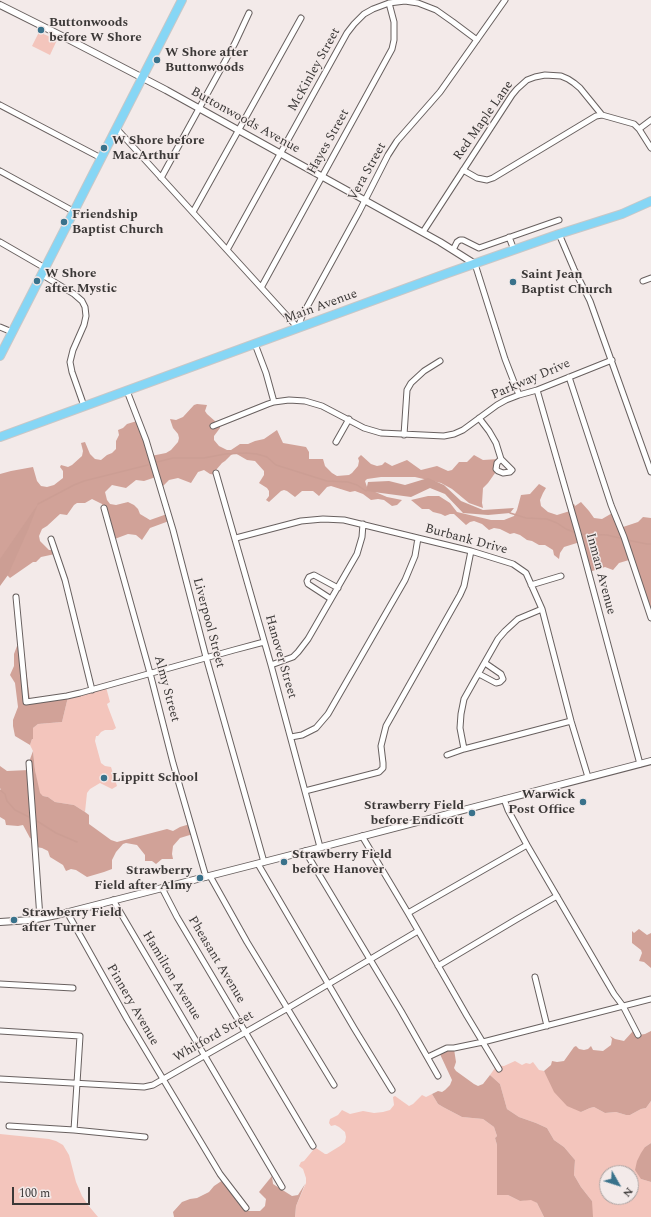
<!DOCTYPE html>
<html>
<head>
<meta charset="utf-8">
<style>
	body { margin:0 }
	#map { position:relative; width:651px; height:1217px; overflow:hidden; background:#f3eae9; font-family:Spectral,serif }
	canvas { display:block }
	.north { position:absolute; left:599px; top:1165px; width:40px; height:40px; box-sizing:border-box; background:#f3eae9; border:1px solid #a9a3a2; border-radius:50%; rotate:129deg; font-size:11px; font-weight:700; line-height:16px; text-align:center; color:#3b3837 }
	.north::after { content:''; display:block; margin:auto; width:14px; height:18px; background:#39728b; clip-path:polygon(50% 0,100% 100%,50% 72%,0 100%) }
	.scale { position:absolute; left:12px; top:1187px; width:78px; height:18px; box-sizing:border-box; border:2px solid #3b3837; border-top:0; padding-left:5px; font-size:12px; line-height:14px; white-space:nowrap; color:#3b3837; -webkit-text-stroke:3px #f3eae9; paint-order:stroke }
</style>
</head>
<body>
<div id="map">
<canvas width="651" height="1217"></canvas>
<div class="north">N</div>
<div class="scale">100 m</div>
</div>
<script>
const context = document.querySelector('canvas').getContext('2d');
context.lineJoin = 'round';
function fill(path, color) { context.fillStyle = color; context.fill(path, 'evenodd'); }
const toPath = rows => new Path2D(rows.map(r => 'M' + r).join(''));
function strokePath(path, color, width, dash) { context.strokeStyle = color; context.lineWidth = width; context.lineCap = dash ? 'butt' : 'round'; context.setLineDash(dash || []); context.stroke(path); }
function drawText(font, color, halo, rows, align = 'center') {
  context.font = font + ' Spectral,serif'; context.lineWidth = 3; context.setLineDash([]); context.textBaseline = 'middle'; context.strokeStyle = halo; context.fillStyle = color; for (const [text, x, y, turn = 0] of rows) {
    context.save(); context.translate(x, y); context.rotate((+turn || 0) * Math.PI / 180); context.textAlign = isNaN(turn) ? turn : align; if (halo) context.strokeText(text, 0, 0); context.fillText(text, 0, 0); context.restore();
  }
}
fill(toPath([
	[39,32,57,40,50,55,32,46],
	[106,687,110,702,107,704,108,707,116,728,113,730,105,730,101,732,98,736,96,736,95,741,101,763,105,766,111,767,117,786,112,789,100,783,90,789,87,793,85,812,74,805,55,802,48,797,43,796,39,793,35,770,33,751,30,745,32,739,33,728,38,724,62,722,68,697],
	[515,1061,522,1065,526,1063,530,1064,533,1062,539,1070,544,1071,545,1073,581,1112,590,1108,594,1107,605,1113,616,1112,626,1115,630,1115,641,1109,646,1108,651,1101,651,1143,645,1147,641,1179,651,1182,651,1217,592,1217,592,1201,581,1187,574,1175,575,1160,564,1147,554,1140,547,1128,536,1123,519,1117,507,1109,500,1084,490,1075,495,1068,495,1065,504,1066],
	[607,1173,631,1173,631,1197,607,1197],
	[432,1094,438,1104,443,1107,462,1117,483,1119,494,1127,497,1136,495,1138,497,1145,497,1195,508,1195,520,1201,531,1199,537,1203,544,1217,295,1217,296,1206,306,1183,306,1178,303,1169,299,1166,301,1162,304,1161,314,1149,316,1148,325,1154,327,1154,340,1146,345,1142,346,1137,345,1132,339,1127,335,1125,331,1126,329,1123,330,1119,338,1115,342,1110,350,1114,363,1111,374,1113,383,1112,390,1110,394,1105,393,1097,395,1096,409,1106,413,1104,422,1095,426,1097],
	[0,1134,49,1139,56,1141,63,1145,69,1155,76,1182,82,1196,88,1205,98,1217,0,1217]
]), '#f3c5bc');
fill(toPath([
	[197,404,207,405,205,411,207,414,216,422,220,423,220,428,214,436,214,440,219,446,227,450,231,450,240,444,248,444,255,441,264,439,277,430,283,443,306,447,309,452,309,459,323,459,325,466,332,473,337,476,349,475,352,473,358,466,359,461,358,458,361,455,371,464,377,466,382,465,385,462,392,466,407,460,421,470,437,466,448,471,452,470,459,462,467,462,474,455,483,460,499,459,500,466,488,483,483,488,482,503,483,508,469,503,452,489,441,483,415,477,381,477,367,479,365,481,367,487,373,491,387,497,402,500,397,505,392,506,384,500,378,499,371,500,363,494,355,491,350,492,331,486,327,487,319,496,313,491,302,491,295,497,287,491,284,490,281,491,269,502,266,500,269,496,269,491,267,488,259,483,264,475,264,471,255,461,247,460,235,453,231,455,225,461,222,463,216,470,217,475,210,474,204,470,198,472,191,483,178,478,169,480,160,489,156,477,144,481,136,480,126,488,112,485,105,492,107,500,110,504,116,505,128,502,134,505,138,509,140,514,150,520,167,514,169,521,150,528,142,540,136,535,128,534,112,540,102,504,92,499,85,503,77,503,74,505,67,515,60,514,47,526,42,529,39,536,40,541,49,550,53,550,55,554,41,557,36,562,33,562,10,578,6,574,0,566,0,474,11,471,33,467,37,481,41,486,47,487,54,485,63,478,63,471,60,467,61,465,68,467,72,465,82,456,83,451,81,443,85,442,90,454,95,459,101,460,107,455,112,453,116,449,116,441,119,435,118,430,123,428,127,424,137,421,151,456,166,453,171,450,178,442,179,438,178,434,173,428,170,419,176,420,183,417,194,405],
	[539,484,546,488,543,493,540,500,541,506,548,512,557,515,570,511,570,505,574,504,575,506,581,502,589,511,594,518,602,519,614,512,620,528,638,522,643,517,651,518,651,617,629,560,619,563,613,570,605,567,589,572,580,542,564,547,560,553,559,559,554,555,553,550,545,545,539,545,532,541,527,540,520,535,514,533,510,534,500,529,494,528,489,530,482,524,474,521,470,522,466,525,454,514,450,514,445,516,441,514,433,512,429,509,422,509,411,500,428,496,439,496,450,503,457,512,491,520,504,520,514,516,517,510,521,495,530,494],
	[17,646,23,646,30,700,68,697,62,722,38,724,33,728,33,739,32,739,30,745,15,736,13,726,13,720,18,707,15,683,10,675,14,666,14,654],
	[33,751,35,770,40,793,43,796,48,797,55,802,74,805,85,812,89,815,89,824,111,840,117,842,167,829,173,831,180,827,190,824,193,834,180,838,173,846,172,854,173,859,162,859,156,864,152,861,145,861,145,855,137,845,126,843,123,844,116,852,112,860,112,869,104,872,87,877,76,870,71,869,66,871,63,865,50,857,48,851,42,848,36,847,35,841,30,838,23,825,18,826,6,825,5,820,0,817,0,791,1,790,0,788,0,766,7,771,29,770,29,762],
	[639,929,647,935,651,933,651,968,644,962,639,961,642,953,641,950,632,943,632,931,634,933],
	[633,1031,639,1035,645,1034,651,1031,651,1101,646,1108,641,1109,630,1115,626,1115,616,1112,605,1113,594,1107,590,1108,581,1112,567,1106,554,1092,544,1071,551,1065,552,1061,557,1062,564,1061,574,1047,576,1046,579,1049,584,1050,588,1049,591,1046,593,1050,603,1051,611,1045,612,1039,610,1036,615,1039,624,1041],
	[454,1049,456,1062,454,1068,456,1071,474,1084,478,1086,483,1084,490,1075,500,1084,507,1109,519,1117,536,1123,547,1128,554,1140,564,1147,575,1160,574,1175,581,1187,592,1201,593,1217,544,1217,537,1203,531,1200,520,1201,508,1195,497,1195,497,1145,495,1138,497,1136,494,1127,483,1119,462,1117,443,1107,438,1104,432,1094,438,1091,442,1092,445,1090,450,1085,452,1080,439,1052],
	[651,1143,651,1182,641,1179,635,1170,637,1161,641,1153,645,1147],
	[272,1176,273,1184,292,1196,298,1195,305,1184,296,1206,295,1217,174,1217,173,1212,182,1202,190,1199,197,1198,209,1192,214,1186,223,1180,246,1211,260,1211,265,1206,266,1199,259,1192]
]), '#d1a298');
fill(toPath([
	[428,478,444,485,461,501,483,510,514,508,510,513,488,515,463,513,445,494,430,488,411,497,366,491,368,482,389,481,405,485],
	[38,504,28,530,8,575,0,586,0,559]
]), '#cc9e94');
strokePath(toPath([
	[157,462,173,458,204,458,225,454,246,453,257,454,267,457,276,465,327,481,348,482,357,485,366,491],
	[38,504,74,485,84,481,148,465],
	[510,513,526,518,547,519,557,523,566,529,576,533],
	[580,534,607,535,624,539],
	[627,540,647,544,651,544],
	[0,790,5,794,7,801,15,810,29,817],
	[37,821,56,833,77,842]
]), '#cc9e94', 1.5);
const minor = toPath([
	[0,105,101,158],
	[116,128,298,328],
	[639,129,651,120],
	[463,170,477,178,487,180,493,178,596,116,602,115,634,124,639,129,651,148],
	[0,171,73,211],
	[161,178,235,43,249,13],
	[193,212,301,18],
	[423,232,512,95,517,89,527,80,535,77,545,75,561,76,568,79,574,83,580,88,602,115],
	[559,234,574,269,590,301,651,472],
	[509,237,514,250],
	[0,242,45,268],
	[227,250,347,33,354,24,364,14,373,9,389,3,405,1,418,3,436,10,453,22,477,40],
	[453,250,457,242,460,240,463,240,479,248,559,220],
	[475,264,505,359,519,395],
	[41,274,74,294,82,301,85,307,86,316,84,325,73,350,70,362,72,372,84,406],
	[643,281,651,278],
	[262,286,392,49,394,40,394,22,389,3],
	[0,327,12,332],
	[298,328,302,316,359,212,388,155,397,141,440,92,505,0],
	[255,344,266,373,274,402],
	[569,377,611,505,624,537,651,618],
	[537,390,578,533,640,764],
	[127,391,146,440,173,530,206,657,264,862],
	[479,418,489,431,496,443,501,459,497,463,496,469,498,471,503,473,510,472,512,470,501,459],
	[213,426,268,404,274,402,289,400,305,401,322,406,364,428,381,433,444,436,454,434,463,430,497,405,506,400,519,395,537,390,612,360],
	[404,435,407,390,411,383,424,371,440,361],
	[336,442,349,419],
	[216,473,271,665,320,847],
	[104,508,150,673,173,763,206,877],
	[236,538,301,521,323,519,344,520,471,551,513,564,526,573,542,609,571,721,588,777],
	[51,539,65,580,92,690],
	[531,585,561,576],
	[16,597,26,702,67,696,80,693,234,650,264,642],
	[331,599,308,584,307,581,309,577,314,575,338,588],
	[271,665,293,657,298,652,308,639,357,554,362,537,363,524],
	[479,674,496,683,500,682,503,679,501,674,485,663],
	[291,737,302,735,316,728,328,714,405,580,415,556,418,538],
	[464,749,460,728,461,714,464,699,473,683,498,639,505,631,518,619,542,609],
	[447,755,464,749,571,721],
	[29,763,40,918],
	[305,791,379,772,383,768,383,763,381,746,386,726,460,595,464,586,471,551],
	[504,799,508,810,527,845,614,994,623,1006,638,1035],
	[362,836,408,913,467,1016,499,1069],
	[305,851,401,1011,438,1076],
	[258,864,354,1028,392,1090],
	[210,876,247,942,334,1085],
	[162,888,177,917,313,1146],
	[113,900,282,1187],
	[67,912,127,1019,220,1174,246,1208],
	[408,913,527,845],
	[438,966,517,919,557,896],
	[535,977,547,1026],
	[0,984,73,988],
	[0,1031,80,1036,74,1130],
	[428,1057,447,1048,454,1048,483,1042,651,999],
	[0,1079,144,1087,153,1085,288,1008,418,931],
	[9,1126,74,1130,145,1137]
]);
const tertiary = toPath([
	[0,5,64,37,166,90,440,242,475,264],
	[0,922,31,920,57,915,291,855,651,761]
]);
const primary = toPath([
	[0,356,182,0],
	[0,437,448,273,559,234,622,214,651,201]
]);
strokePath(minor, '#68605f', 7);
strokePath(tertiary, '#68605f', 8);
strokePath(primary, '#c8c7c7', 10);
strokePath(minor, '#fff', 5);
strokePath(tertiary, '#fff', 6);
strokePath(primary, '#86d6f5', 8);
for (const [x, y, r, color] of [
	[41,30,4,"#39728b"],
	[157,60,4,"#39728b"],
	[104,148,4,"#39728b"],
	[64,222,4,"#39728b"],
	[37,281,4,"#39728b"],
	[513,282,4,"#39728b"],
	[104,778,4,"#39728b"],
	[583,802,4,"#39728b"],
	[472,813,4,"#39728b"],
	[284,862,4,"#39728b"],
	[200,878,4,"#39728b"],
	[14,920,4,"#39728b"]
]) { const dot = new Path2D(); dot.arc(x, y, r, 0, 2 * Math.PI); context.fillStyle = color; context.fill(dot); strokePath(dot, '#f3eae9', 1.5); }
drawText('bold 13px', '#3b3837', '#f3eae9', [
	["Buttonwoods",49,23],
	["before W Shore",49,38],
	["W Shore after",165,53],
	["Buttonwoods",165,68],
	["W Shore before",112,141],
	["MacArthur",112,156],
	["Friendship",72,215],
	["Baptist Church",72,230],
	["W Shore",45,274],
	["after Mystic",45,289],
	["Saint Jean",521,275],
	["Baptist Church",521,290],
	["Lippitt School",112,778],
	["Warwick",575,795,"right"],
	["Post Office",575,810,"right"],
	["Strawberry Field",464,806,"right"],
	["before Endicott",464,821,"right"],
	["Strawberry Field",292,855],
	["before Hanover",292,870],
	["Strawberry",192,871,"right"],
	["Field after Almy",192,886,"right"],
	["Strawberry Field",22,913],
	["after Turner",22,928]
], 'left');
drawText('13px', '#3b3837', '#f3eae9', [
	["McKinley Street",315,70,-61],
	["Buttonwoods Avenue",245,121,29],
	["Red Maple Lane",484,121,-55],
	["Hayes Street",329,142,-61],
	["Vera Street",368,172,-61],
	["Main Avenue",321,307,-20],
	["Parkway Drive",531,380,-23],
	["Burbank Drive",466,540,15],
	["Inman Avenue",600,574,75],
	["Liverpool Street",208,623,75],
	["Hanover Street",280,657,74],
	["Almy Street",166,689,75],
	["Pheasant Avenue",216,960,59],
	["Hamilton Avenue",171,976,59],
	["Pinnery Avenue",132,1005,60],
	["Whitford Street",214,1037,-30]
]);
</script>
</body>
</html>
